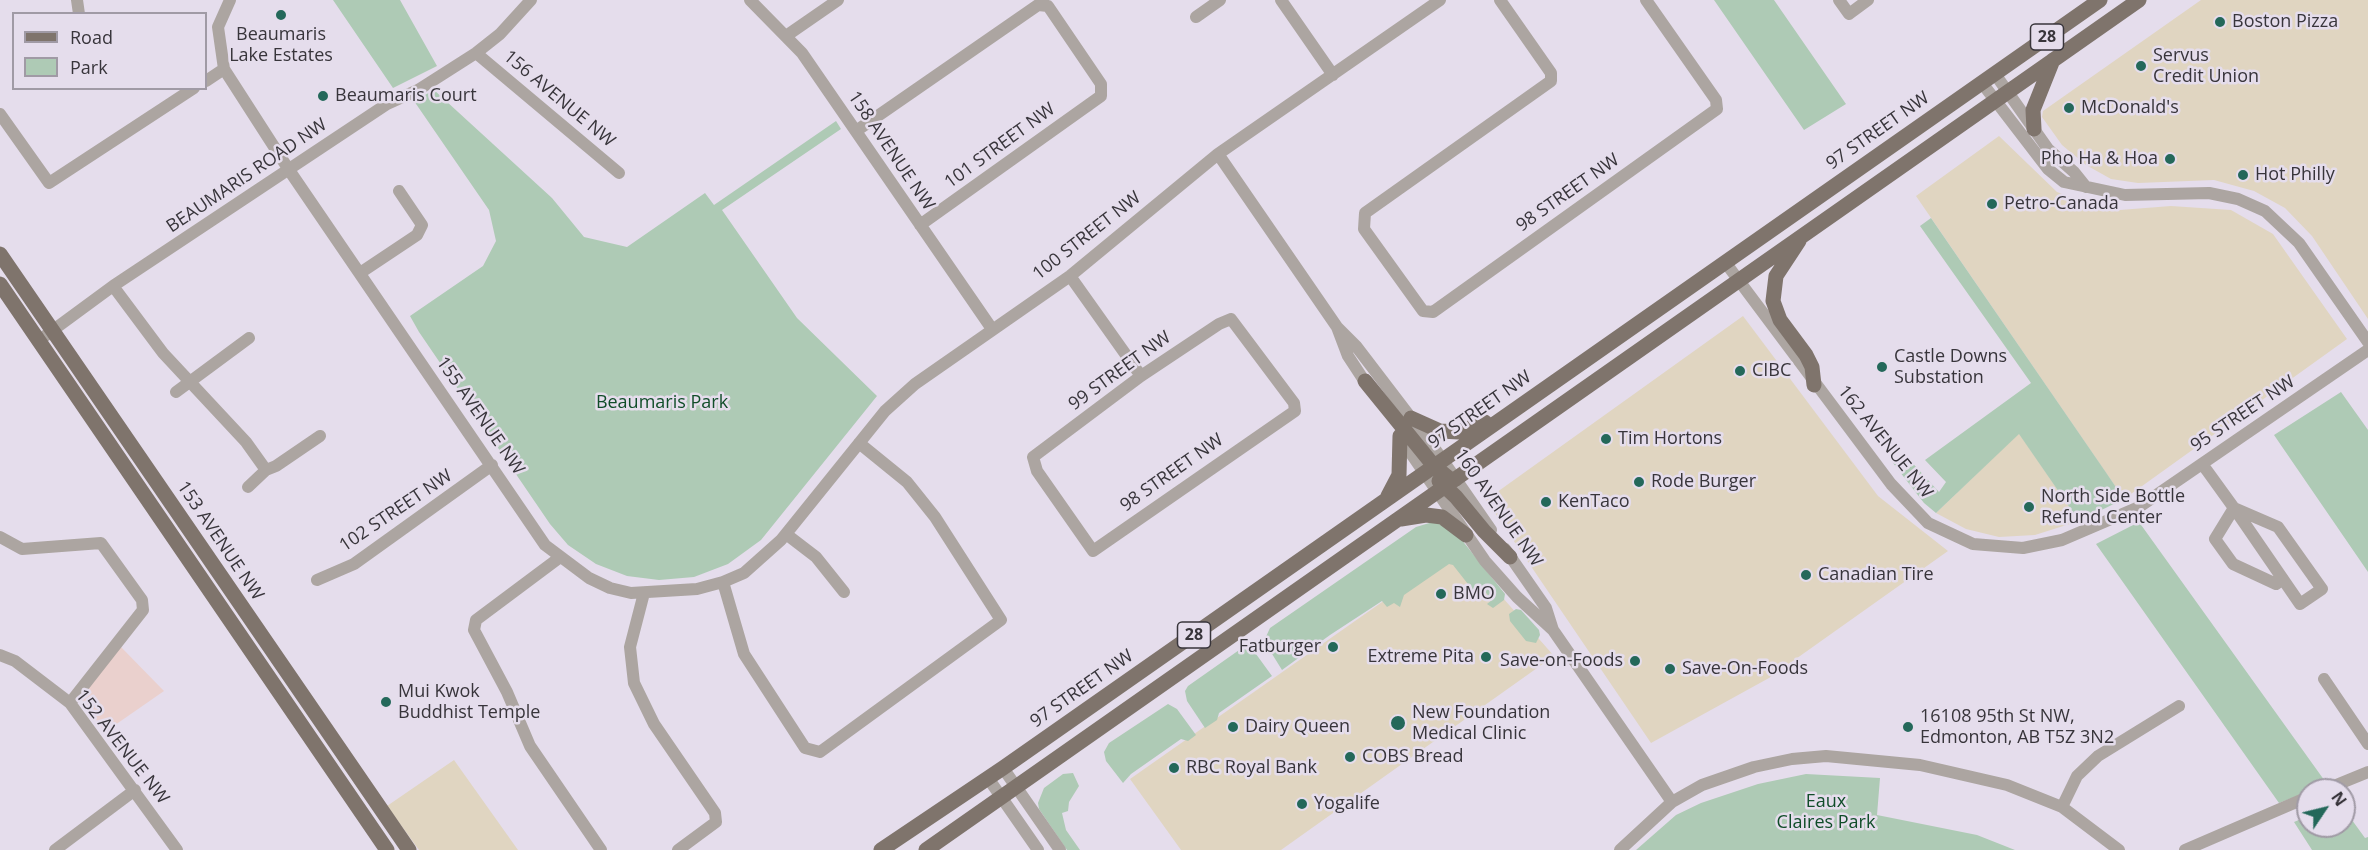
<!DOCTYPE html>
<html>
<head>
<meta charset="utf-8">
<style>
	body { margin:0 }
	#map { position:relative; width:2368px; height:850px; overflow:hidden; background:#e5ddec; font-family:"Open Sans",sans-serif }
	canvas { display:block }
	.legend { position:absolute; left:12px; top:12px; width:195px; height:78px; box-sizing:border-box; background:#e5ddec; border:2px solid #a09aa5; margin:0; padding:8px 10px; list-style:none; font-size:18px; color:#38353b }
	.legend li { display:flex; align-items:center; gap:12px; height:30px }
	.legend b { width:30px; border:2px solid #a09aa5 }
	.north { position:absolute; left:2296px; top:778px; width:60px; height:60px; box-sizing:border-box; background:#e5ddec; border:2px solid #a09aa5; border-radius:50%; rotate:55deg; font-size:16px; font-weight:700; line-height:24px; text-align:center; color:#38353b }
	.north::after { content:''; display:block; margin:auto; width:21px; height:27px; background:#24685a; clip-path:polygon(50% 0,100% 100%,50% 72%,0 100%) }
</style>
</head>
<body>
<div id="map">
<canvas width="2368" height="850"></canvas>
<ul class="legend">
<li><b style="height:8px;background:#7f746c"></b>Road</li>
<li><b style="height:16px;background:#aecab5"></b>Park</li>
</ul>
<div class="north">N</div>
</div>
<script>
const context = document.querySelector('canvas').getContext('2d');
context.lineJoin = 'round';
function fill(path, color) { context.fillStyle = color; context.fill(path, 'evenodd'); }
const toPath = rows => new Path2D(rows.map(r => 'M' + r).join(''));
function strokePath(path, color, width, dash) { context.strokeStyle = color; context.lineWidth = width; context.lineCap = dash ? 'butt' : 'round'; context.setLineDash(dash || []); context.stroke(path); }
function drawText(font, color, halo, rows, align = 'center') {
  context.font = font + ' "Open Sans",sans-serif'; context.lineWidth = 5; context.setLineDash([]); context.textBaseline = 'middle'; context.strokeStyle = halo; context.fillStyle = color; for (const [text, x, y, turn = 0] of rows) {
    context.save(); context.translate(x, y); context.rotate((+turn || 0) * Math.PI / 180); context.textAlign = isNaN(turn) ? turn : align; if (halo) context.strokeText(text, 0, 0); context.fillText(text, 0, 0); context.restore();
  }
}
fill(toPath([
	[2201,0,2368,0,2368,319,2312,236,2285,208,2254,191,2214,180,2138,183,2111,179,2086,165,2062,145,2042,117,2043,111],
	[1999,136,2057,192,2107,211,2171,206,2231,210,2273,234,2347,339,2124,499,1916,196],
	[1743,316,1878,496,1948,551,1769,678,1651,743,1486,500],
	[2019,433,2079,521,2035,535,1999,537,1966,529,1936,513],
	[1459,548,1554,656,1281,850,1181,850,1130,779],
	[454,760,518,850,419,850,387,806]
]), '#e0d5c1');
fill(toPath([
	[120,646,164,691,105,732,80,698]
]), '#ead0cd');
fill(toPath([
	[333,0,400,0,437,66,393,88],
	[1714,0,1774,0,1846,104,1804,130],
	[434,90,552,198,584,237,627,247,705,193,714,205,836,121,841,129,722,210,797,318,877,396,761,540,728,564,694,577,659,580,627,576,596,564,568,545,550,524,419,332,410,316,483,266,496,241,489,210,414,101],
	[1931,218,2105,471,2124,499,2079,521,2019,434,1936,513,1924,503,1893,463,1906,456,1939,492,1946,482,1925,460,2031,383,1920,226],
	[2341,392,2368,430,2368,572,2274,435],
	[1436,521,1453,529,1505,594,1504,600,1493,608,1487,604,1492,600,1482,588,1475,593,1453,565,1449,564,1404,595,1400,607,1394,603,1387,607,1382,601,1330,635,1282,670,1264,641,1270,628,1416,527],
	[2139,522,2327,784,2279,803,2096,544],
	[1516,609,1521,610,1539,630,1540,635,1536,643,1526,641,1510,621,1509,614],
	[1242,648,1256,654,1272,676,1219,713,1217,720,1205,728,1187,701,1185,691,1188,686],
	[1168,704,1177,709,1196,735,1188,741,1181,739,1131,774,1123,783,1106,761,1104,752,1109,743],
	[1073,773,1079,786,1069,802,1068,811,1062,813,1066,830,1080,850,1067,850,1039,809,1038,803,1044,788,1063,774],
	[1806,774,1880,778,1877,815,1977,835,2015,850,1636,850,1676,815,1701,803,1758,784],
	[2344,809,2365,838,2368,837,2368,850,2312,850,2294,822,2308,816,2308,826,2344,826]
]), '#aecab5');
strokePath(toPath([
	[77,0,79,14],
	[230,0,218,27,224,69,289,170,545,545,589,578,610,588,631,593,697,589,723,582,744,573,781,540,885,411,915,384,1070,276,1218,154,1440,0],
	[750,0,802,53,992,329],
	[1281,0,1333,75],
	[1500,0,1551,73,1551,81,1365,213,1364,229,1423,311,1433,312,1717,109,1716,100,1646,0],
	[1839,0,1849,14,1868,0],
	[1196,17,1220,0],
	[786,36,838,0],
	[476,53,619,173],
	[1995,74,2048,149,2074,172,2086,187],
	[206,81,224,69],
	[1982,83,2048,169,2064,182,2125,195,2209,193,2238,199,2265,211,2299,243,2368,342],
	[0,114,49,183,194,88],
	[856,131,1038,5,1048,6,1101,84,1101,96,920,225],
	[1218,154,1337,327,1356,346,1437,452,1491,530],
	[1725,262,1891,484,1928,523,1973,544,2023,548,2062,540,2139,507,2368,350],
	[360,273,417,235,422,225,399,191],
	[1070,276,1141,376],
	[113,286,163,353,246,442,266,470,276,466,320,436],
	[1231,319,1294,403,1295,411,1093,551,1037,471,1033,457,1141,376,1219,324,1231,319],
	[1337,327,1348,356,1369,388],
	[45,336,113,286,387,104,418,90,476,53,500,34,531,0],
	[176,392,249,338],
	[1399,436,1485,561,1517,597,1553,630,1672,802],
	[2202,464,2208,472,2234,508,2300,604,2322,589,2278,527,2234,508,2215,539,2233,564,2276,584,2283,579],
	[248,487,266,470],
	[786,534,816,557,844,592],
	[0,537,22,549,101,543,142,600,143,610,70,703],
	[1505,549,1546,608,1553,630],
	[559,558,476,620,474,630,507,692,530,746,601,850],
	[317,580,354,564,492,465],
	[723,582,744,654,805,748,820,752,1001,620,935,517,907,482,859,443],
	[644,593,630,647,634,683,654,724,715,813,716,822,678,850],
	[0,655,15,661,70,703,177,850],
	[2324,679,2368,744],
	[1003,768,1060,850],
	[988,778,1038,850],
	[2324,790,2368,772],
	[2062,807,2077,776,2098,756,2179,706],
	[55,850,135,790],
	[1620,850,1672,802,1702,785,1754,767,1792,759,1826,756,1920,765,2007,785,2062,807,2119,850],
	[2185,850,2308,797]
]), '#aca5a1', 12);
strokePath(toPath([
	[2034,129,2033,110,2053,60],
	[1799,241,1776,276,1773,301,1780,320,1806,355,1812,367,1814,385],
	[0,254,409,850],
	[0,284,387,850],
	[1365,381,1434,466,1450,479,1456,479],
	[1411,418,1440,431,1459,432,1485,422],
	[1439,481,1456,497,1484,531,1510,557],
	[1388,496,1399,475,1400,436],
	[1401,519,1426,515,1442,517,1466,535],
	[881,850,1003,768,2100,0],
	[926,850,2139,0]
]), '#7f746c', 15);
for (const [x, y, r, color] of [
	[281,15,6,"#24685a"],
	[2220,22,6,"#24685a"],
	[2141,66,6,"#24685a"],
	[323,96,6,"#24685a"],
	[2069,108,6,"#24685a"],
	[2170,159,6,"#24685a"],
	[2243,175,6,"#24685a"],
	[1992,204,6,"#24685a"],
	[1882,367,6,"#24685a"],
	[1740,371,6,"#24685a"],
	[1606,439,6,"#24685a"],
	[1639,482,6,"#24685a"],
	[1546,502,6,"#24685a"],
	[2029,507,6,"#24685a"],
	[1806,575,6,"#24685a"],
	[1441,594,6,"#24685a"],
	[1333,647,6,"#24685a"],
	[1486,657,6,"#24685a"],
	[1635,661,6,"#24685a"],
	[1670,669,6,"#24685a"],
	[386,702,6,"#24685a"],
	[1398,723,8,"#24685a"],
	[1233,727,6,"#24685a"],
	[1908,727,6,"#24685a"],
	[1350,757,6,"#24685a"],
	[1174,768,6,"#24685a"],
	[1302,804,6,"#24685a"]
]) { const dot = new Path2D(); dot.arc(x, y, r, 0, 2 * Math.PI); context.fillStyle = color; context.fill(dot); strokePath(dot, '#e5ddec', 2); }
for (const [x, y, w] of [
	[2047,37,33],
	[1194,635,33]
]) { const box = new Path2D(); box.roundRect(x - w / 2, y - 13, w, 26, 4.5); context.fillStyle = '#e5ddec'; context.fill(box); strokePath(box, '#38353b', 1.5); }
drawText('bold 16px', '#38353b', null, [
	["28",2047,37],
	["28",1194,635]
]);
drawText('18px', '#38353b', '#e5ddec', [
	["Boston Pizza",2232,22],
	["Beaumaris",281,35,"center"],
	["Lake Estates",281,56,"center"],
	["Servus",2153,56],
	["Credit Union",2153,77],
	["Beaumaris Court",335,96],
	["McDonald's",2081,108],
	["Pho Ha & Hoa",2158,159,"right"],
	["Hot Philly",2255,175],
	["Petro-Canada",2004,204],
	["Castle Downs",1894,357],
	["Substation",1894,378],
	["CIBC",1752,371],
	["Tim Hortons",1618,439],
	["Rode Burger",1651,482],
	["North Side Bottle",2041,497],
	["Refund Center",2041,518],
	["KenTaco",1558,502],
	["Canadian Tire",1818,575],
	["BMO",1453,594],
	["Fatburger",1321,647,"right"],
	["Extreme Pita",1474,657,"right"],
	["Save-on-Foods",1623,661,"right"],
	["Save-On-Foods",1682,669],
	["Mui Kwok",398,692],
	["Buddhist Temple",398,713],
	["New Foundation",1412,713],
	["Medical Clinic",1412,734],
	["16108 95th St NW,",1920,717],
	["Edmonton, AB T5Z 3N2",1920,738],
	["Dairy Queen",1245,727],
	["COBS Bread",1362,757],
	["RBC Royal Bank",1186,768],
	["Yogalife",1314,804]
], 'left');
drawText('18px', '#38353b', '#e5ddec', [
	["156 AVENUE NW",559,99,40],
	["97 STREET NW",1878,131,-35],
	["101 STREET NW",1000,146,-36],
	["158 AVENUE NW",891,151,56],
	["BEAUMARIS ROAD NW",247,176,-34],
	["98 STREET NW",1568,193,-35],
	["100 STREET NW",1087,236,-38],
	["99 STREET NW",1120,371,-36],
	["97 STREET NW",1480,410,-35],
	["95 STREET NW",2243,414,-34],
	["155 AVENUE NW",480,416,55],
	["162 AVENUE NW",1885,442,51],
	["98 STREET NW",1172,473,-35],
	["160 AVENUE NW",1498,508,55],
	["102 STREET NW",396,511,-34],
	["153 AVENUE NW",220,541,56],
	["97 STREET NW",1082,689,-35],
	["152 AVENUE NW",122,747,52]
]);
drawText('18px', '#104d29', '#e5ddec', [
	["Beaumaris Park",662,403],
	["Eaux",1826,802],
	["Claires Park",1826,823]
]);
</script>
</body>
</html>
